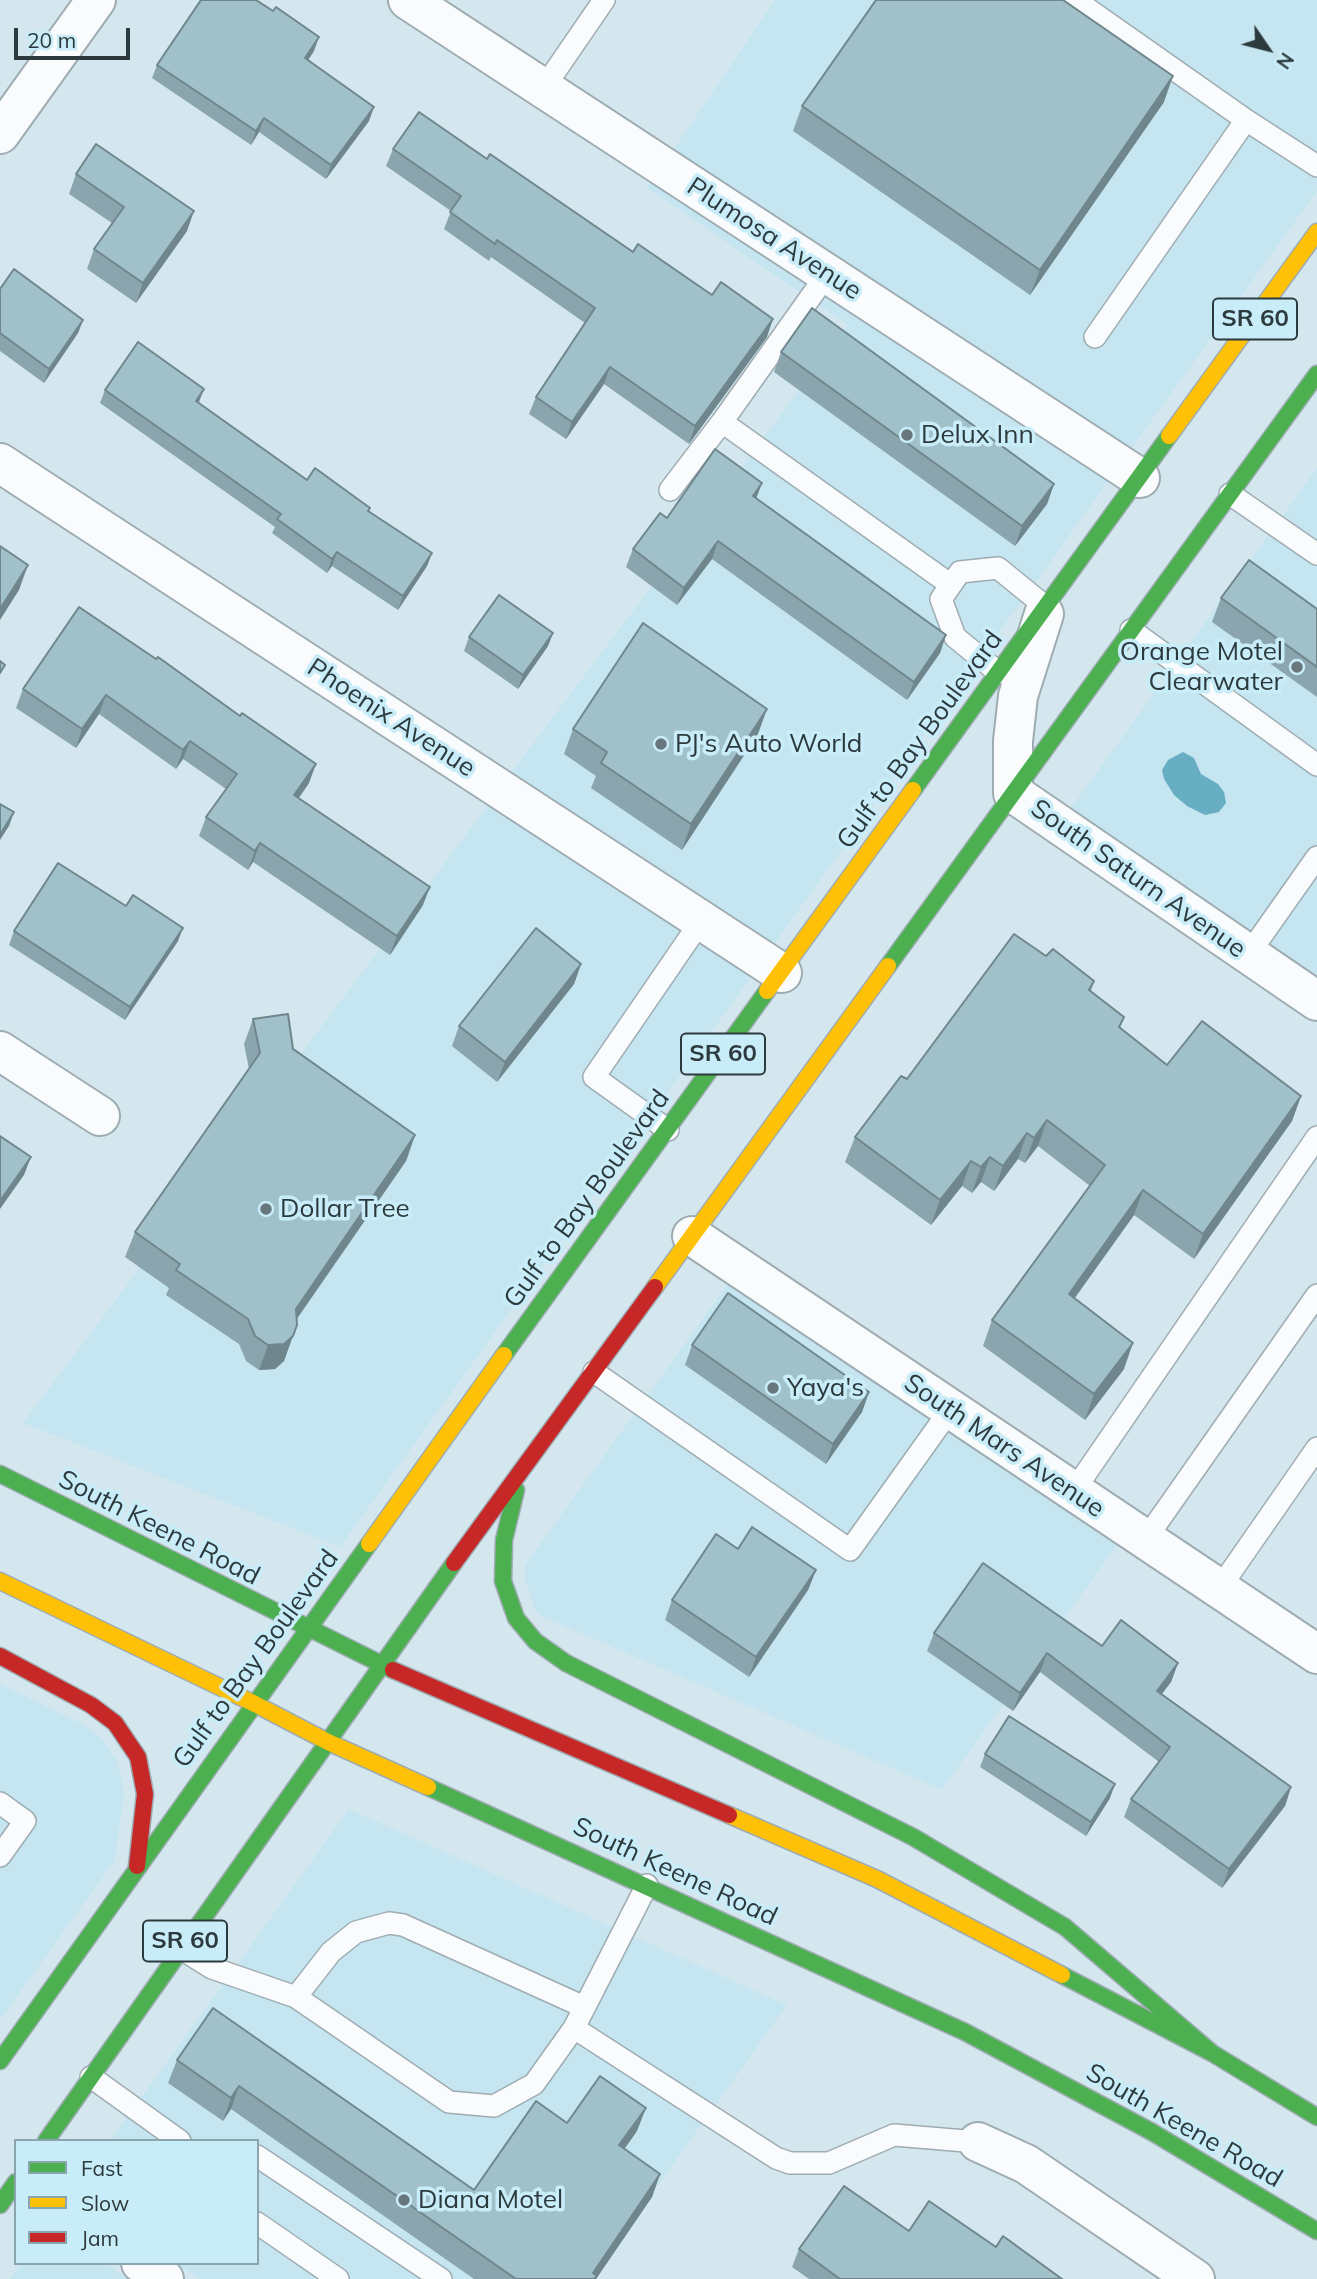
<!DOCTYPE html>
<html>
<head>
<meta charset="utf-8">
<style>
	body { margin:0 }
	#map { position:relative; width:1317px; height:2279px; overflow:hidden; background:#d4e7ee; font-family:Mulish,sans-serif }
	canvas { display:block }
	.legend { position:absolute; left:14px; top:2139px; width:245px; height:126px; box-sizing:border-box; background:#c9edf8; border:2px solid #8aa5ae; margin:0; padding:9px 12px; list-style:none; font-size:21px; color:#2c3a3e }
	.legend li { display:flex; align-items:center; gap:14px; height:35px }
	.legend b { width:35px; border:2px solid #8aa5ae }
	.north { position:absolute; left:1233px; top:14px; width:70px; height:70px; -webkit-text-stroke:5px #c9edf8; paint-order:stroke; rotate:125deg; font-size:19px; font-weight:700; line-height:28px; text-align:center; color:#2c3a3e }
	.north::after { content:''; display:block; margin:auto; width:24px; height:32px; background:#2c3a3e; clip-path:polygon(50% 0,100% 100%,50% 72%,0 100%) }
	.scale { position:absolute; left:14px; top:28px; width:116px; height:32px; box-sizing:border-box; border:4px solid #2c3a3e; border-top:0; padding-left:9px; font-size:21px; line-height:24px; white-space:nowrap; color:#2c3a3e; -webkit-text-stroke:5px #c9edf8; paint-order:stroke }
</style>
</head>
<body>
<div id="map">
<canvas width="1317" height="2279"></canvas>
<ul class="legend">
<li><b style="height:9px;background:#4caf50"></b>Fast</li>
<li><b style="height:9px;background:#ffc107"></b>Slow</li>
<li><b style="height:9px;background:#c62828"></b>Jam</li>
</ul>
<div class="north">N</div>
<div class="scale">20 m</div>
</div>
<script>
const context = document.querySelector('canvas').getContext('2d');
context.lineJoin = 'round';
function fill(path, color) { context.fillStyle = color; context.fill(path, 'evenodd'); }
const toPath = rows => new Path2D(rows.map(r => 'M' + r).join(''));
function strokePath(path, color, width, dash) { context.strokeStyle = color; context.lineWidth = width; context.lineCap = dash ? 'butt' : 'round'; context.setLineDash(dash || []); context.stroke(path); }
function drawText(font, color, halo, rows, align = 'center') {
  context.font = font + ' Mulish,sans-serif'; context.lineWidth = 7; context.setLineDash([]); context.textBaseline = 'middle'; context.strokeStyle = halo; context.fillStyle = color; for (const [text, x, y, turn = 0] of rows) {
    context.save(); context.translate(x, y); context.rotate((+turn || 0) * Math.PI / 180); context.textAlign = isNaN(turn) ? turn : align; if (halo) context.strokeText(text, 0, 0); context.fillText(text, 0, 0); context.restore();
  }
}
fill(toPath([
	[775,0,1317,0,1317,191,1131,449,673,150],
	[650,182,1108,481,1036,582,1031,581,1028,592,774,944,511,773,848,325,647,188],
	[1317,468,1317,976,1071,808],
	[488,805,751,977,340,1547,23,1423],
	[728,1284,1117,1545,942,1790,541,1616,535,1610,525,1580,525,1565],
	[0,1684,81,1723,100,1736,117,1761,124,1793,115,1860,0,2020],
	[349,1809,787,2005,591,2279,199,2279,176,2263,257,2263,257,2141,110,2141],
	[21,2263,105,2263,129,2279,10,2279]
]), '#c5e6f1');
fill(toPath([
	[1183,752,1194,758,1201,774,1218,784,1224,792,1226,803,1219,812,1205,815,1187,806,1174,795,1164,779,1162,770,1168,760]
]), '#68aec2');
const lane = toPath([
	[1075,0,1246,120,1317,166],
	[543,89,604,0],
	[1095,337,1246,120],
	[722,422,951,585],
	[670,490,722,422,827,274],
	[1230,494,1317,554],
	[1131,630,1317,765],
	[999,673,955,637,941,599,960,572,998,568,1046,607],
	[1248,955,1317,857],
	[668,1130,594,1077,701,921],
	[594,1372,850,1550,950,1410],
	[1073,1492,1317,1137],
	[1145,1540,1317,1295],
	[1219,1589,1317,1448],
	[0,1803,25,1821,0,1856],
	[180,1948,212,1968,296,1997,449,2102,494,2106,534,2084,574,2028,647,1885],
	[296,1997,331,1952,356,1932,389,1923,403,1925,584,2007],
	[574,2028,776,2158,790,2163,829,2163,894,2135,978,2142],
	[91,2077,180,2141],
	[257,2156,441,2279],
	[257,2223,338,2279]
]);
const street = toPath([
	[408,0,1140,478],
	[0,134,96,0],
	[0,463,782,973],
	[1044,614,1018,696,1013,741,1013,793,1317,1001],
	[0,1051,100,1116],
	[692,1236,1317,1654],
	[978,2142,1026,2164,1195,2279],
	[141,2263,164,2279]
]);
const fast = toPath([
	[913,790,1169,436],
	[888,966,1317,374],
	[504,1355,767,991],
	[0,1474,393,1670],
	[516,1490,504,1540,503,1581,516,1618,535,1641,566,1663,913,1837,1065,1927,1212,2053],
	[428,1787,965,2032,1152,2132,1317,2231],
	[1062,1975,1212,2053,1317,2117],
	[0,2061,369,1544],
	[46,2141,454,1563],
	[0,2205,16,2182]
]);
const slow = toPath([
	[1169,436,1317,232],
	[767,991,913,790],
	[655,1287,888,966],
	[369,1544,504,1355],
	[0,1581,255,1704,328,1742,428,1787],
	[729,1815,877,1879,1062,1975]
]);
const jam = toPath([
	[454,1563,655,1287],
	[0,1656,91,1705,115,1723,138,1757,145,1794,137,1866],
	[393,1670,729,1815]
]);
strokePath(lane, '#9eacb2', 24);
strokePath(street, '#9eacb2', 42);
strokePath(fast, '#9eacb2', 19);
strokePath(slow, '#9eacb2', 19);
strokePath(jam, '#9eacb2', 19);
strokePath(lane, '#f9fbfc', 21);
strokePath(street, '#f9fbfc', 38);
strokePath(fast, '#4caf50', 16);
strokePath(slow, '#ffc107', 16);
strokePath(jam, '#c62828', 16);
fill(toPath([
	[273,11,314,51,308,60,369,121,326,179,259,132,251,145,152,78,157,65],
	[1164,102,1030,295,793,131,802,106],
	[393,149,487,159,767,337,689,444,604,384,566,439,529,414,536,397,585,323,491,257,489,261,444,229,451,211,386,166],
	[76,174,187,231,136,303,87,269,94,249,112,223,69,194],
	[0,289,83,320,78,333,44,383,0,351],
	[781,352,1054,484,1047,504,1015,546,774,372],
	[105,390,199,403,307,480,369,511,432,553,427,566,398,610,332,566,327,573,272,533,275,527,100,403],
	[762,483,756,499,946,635,940,653,907,700,712,559,677,605,626,567,633,549,667,518],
	[1221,598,1317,609,1317,697,1212,622],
	[79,607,309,783,299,798,423,905,390,955,253,862,248,870,199,836,206,817,226,789,183,759,176,769,99,714,76,748,16,708,23,689],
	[553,633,548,646,518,689,464,651,469,637],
	[573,729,758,734,682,850,591,788,596,776,564,754],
	[14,931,178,941,125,1020,9,945],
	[1046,956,1094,981,1091,991,1124,1017,1120,1028,1167,1065,1301,1096,1292,1121,1194,1259,1134,1215,1074,1299,1124,1369,1085,1420,983,1346,992,1320,1090,1186,1038,1146,1025,1163,1018,1159,994,1191,981,1182,972,1193,962,1186,931,1225,845,1162,855,1137,907,1079],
	[581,964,574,984,497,1082,452,1046,459,1026],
	[253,1019,415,1135,406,1161,297,1319,284,1361,275,1369,259,1370,246,1361,239,1344,166,1295,169,1288,125,1257,135,1232,249,1069,244,1044],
	[692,1345,869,1392,862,1412,826,1464,685,1365],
	[738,1549,816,1570,808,1590,749,1677,665,1620,672,1600],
	[934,1633,1102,1646,1178,1663,1171,1682,1162,1694,1291,1787,1285,1806,1222,1888,1124,1817,1131,1799,1159,1762,1040,1672,1013,1711,927,1651],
	[985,1754,1110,1798,1086,1836,980,1767],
	[213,2008,474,2190,567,2123,637,2131,624,2149,660,2174,652,2197,596,2279,474,2279,231,2109,223,2121,168,2083,177,2060],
	[909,2231,996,2247,1062,2279,809,2279,792,2267,799,2249]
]), '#8aa5ae');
fill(toPath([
	[319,37,314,51,300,72,305,58],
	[1173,76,1164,102,1030,295,1040,270],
	[374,107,369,121,326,179,331,165],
	[264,118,259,132,251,145,256,131],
	[194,211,187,231,136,303,143,283],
	[773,319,767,337,689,444,695,426],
	[83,320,78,333,44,383,49,369],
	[610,367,604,384,566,439,572,422],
	[204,389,199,402,191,414,196,401],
	[762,483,755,501,753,496],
	[1054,484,1047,504,1015,546,1022,526],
	[718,541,712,559,677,605,684,588],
	[337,552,332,566,327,573,332,559],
	[432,553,427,566,398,610,403,596],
	[28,565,19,590,0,620,0,609],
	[553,633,548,646,518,689,523,675],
	[946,635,940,653,907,700,914,682],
	[106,695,99,714,76,748,82,729],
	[767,709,758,734,682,850,691,824],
	[190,741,183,759,176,769,183,750],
	[316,764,309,783,288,813,294,795],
	[14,812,9,826,0,840,0,835],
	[260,843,253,862,248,870,255,851],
	[430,887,423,905,390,955,397,936],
	[183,928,178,941,125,1020,130,1007],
	[581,964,574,984,497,1082,505,1062],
	[1301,1096,1292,1121,1194,1259,1203,1234],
	[1047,1120,1038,1146,1025,1163,1034,1138],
	[1027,1133,1018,1159,994,1191,1003,1166],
	[415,1135,406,1161,286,1334,296,1309],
	[31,1157,24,1175,0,1209,0,1201],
	[990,1157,981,1182,972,1193,981,1167],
	[971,1161,962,1186,931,1225,940,1200],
	[1143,1190,1134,1215,1059,1320,1069,1294],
	[293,1336,284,1361,275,1369,259,1370,268,1345],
	[1133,1343,1124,1369,1085,1420,1094,1394],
	[869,1392,862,1412,826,1464,833,1444],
	[816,1570,808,1590,749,1677,756,1657],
	[1047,1653,1040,1672,1013,1711,1020,1693],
	[1178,1663,1171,1682,1150,1709,1157,1691],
	[1115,1784,1110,1798,1086,1836,1091,1822],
	[1291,1787,1285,1806,1222,1888,1229,1869],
	[239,2086,231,2109,223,2121,231,2098],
	[646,2108,637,2131,611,2168,619,2145],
	[660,2174,652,2197,596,2279,591,2279,593,2273]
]), '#70868d');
const building = toPath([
	[201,0,256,0,273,11,276,7,319,37,305,58,374,107,331,165,264,118,256,131,157,65,201,0],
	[876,0,1063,0,1173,76,1040,270,802,106,876,0],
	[419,112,487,159,490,154,633,252,638,244,712,295,721,282,773,319,695,426,610,367,572,422,536,397,595,308,497,240,495,244,450,212,461,196,393,149,419,112],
	[96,144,194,211,143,283,94,249,124,207,76,174,96,144],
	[14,269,83,320,49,369,0,333,0,289,14,269],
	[812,308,1054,484,1022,526,781,352,812,308],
	[138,342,204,389,196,401,307,480,315,468,370,508,368,511,432,553,403,596,337,552,332,559,277,519,281,514,105,390,138,342],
	[715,449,762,483,753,496,946,635,914,682,718,541,684,588,633,549,660,513,667,518,715,449],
	[0,546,28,565,0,609,0,546],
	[1249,560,1317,609,1317,667,1221,598,1249,560],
	[499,595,553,633,523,675,469,637,499,595],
	[79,607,156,659,158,657,240,716,242,713,316,764,294,795,430,887,397,936,260,843,255,851,206,817,237,774,190,741,183,750,106,695,82,729,23,689,79,607],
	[643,623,767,709,691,824,601,763,607,752,573,729,643,623],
	[0,661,5,665,0,673,0,661],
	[0,804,14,812,0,835,0,804],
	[58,863,126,906,133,895,183,928,130,1007,14,931,58,863],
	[536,928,581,964,505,1062,459,1026,536,928],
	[1014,934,1046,956,1053,949,1094,981,1089,990,1124,1017,1119,1027,1167,1065,1202,1021,1301,1096,1203,1234,1143,1190,1069,1294,1133,1343,1094,1394,992,1320,1105,1165,1047,1120,1034,1138,1027,1133,1003,1166,990,1157,981,1167,971,1161,940,1200,855,1137,901,1076,907,1079,1014,934],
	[288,1014,293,1049,415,1135,296,1309,297,1325,293,1336,284,1344,268,1345,255,1336,248,1319,176,1270,180,1264,135,1232,260,1053,253,1019,288,1014],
	[0,1136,31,1157,0,1201,0,1136],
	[728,1293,869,1392,833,1444,692,1345,728,1293],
	[752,1527,816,1570,756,1657,672,1600,716,1534,738,1549,752,1527],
	[983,1563,1102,1646,1121,1620,1178,1663,1157,1691,1291,1787,1229,1869,1131,1799,1170,1747,1047,1653,1020,1693,934,1633,983,1563],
	[1009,1716,1115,1784,1091,1822,985,1754,1009,1716],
	[213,2008,474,2190,536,2101,567,2123,600,2076,646,2108,619,2145,660,2174,593,2273,597,2276,594,2279,516,2279,239,2086,231,2098,177,2060,213,2008],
	[844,2186,909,2231,929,2201,996,2247,1003,2236,1062,2279,840,2279,799,2249,844,2186]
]);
fill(building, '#a0c0ca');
strokePath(building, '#70868d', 2);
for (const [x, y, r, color] of [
	[907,435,7,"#67777c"],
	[1297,667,7,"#67777c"],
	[661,744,7,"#67777c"],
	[266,1209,7,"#67777c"],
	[773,1388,7,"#67777c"],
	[404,2200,7,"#67777c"]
]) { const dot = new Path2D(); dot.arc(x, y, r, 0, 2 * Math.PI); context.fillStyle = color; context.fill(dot); strokePath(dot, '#c9edf8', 2.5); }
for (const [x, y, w] of [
	[1255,319,84],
	[723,1054,84],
	[185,1941,84]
]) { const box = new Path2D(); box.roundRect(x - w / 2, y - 20.5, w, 41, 5); context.fillStyle = '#c9edf8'; context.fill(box); strokePath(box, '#2c3a3e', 2); }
drawText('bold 24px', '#2c3a3e', null, [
	["SR 60",1255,319],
	["SR 60",723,1054],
	["SR 60",185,1941]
]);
drawText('26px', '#2c3a3e', '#c9edf8', [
	["Plumosa Avenue",774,239,33],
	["Phoenix Avenue",391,718,33],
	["Gulf to Bay Boulevard",920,740,-54],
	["South Saturn Avenue",1138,879,35],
	["Gulf to Bay Boulevard",587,1199,-54],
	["South Mars Avenue",1004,1446,34],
	["South Keene Road",159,1528,27],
	["Gulf to Bay Boulevard",256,1659,-54],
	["South Keene Road",675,1872,25],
	["South Keene Road",1184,2126,30]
]);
drawText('26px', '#2c3a3e', '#c9edf8', [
	["Delux Inn",921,435],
	["Orange Motel",1283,652,"right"],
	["Clearwater",1283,682,"right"],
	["PJ's Auto World",675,744],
	["Dollar Tree",280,1209],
	["Yaya's",787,1388],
	["Diana Motel",418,2200]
], 'left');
</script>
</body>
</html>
